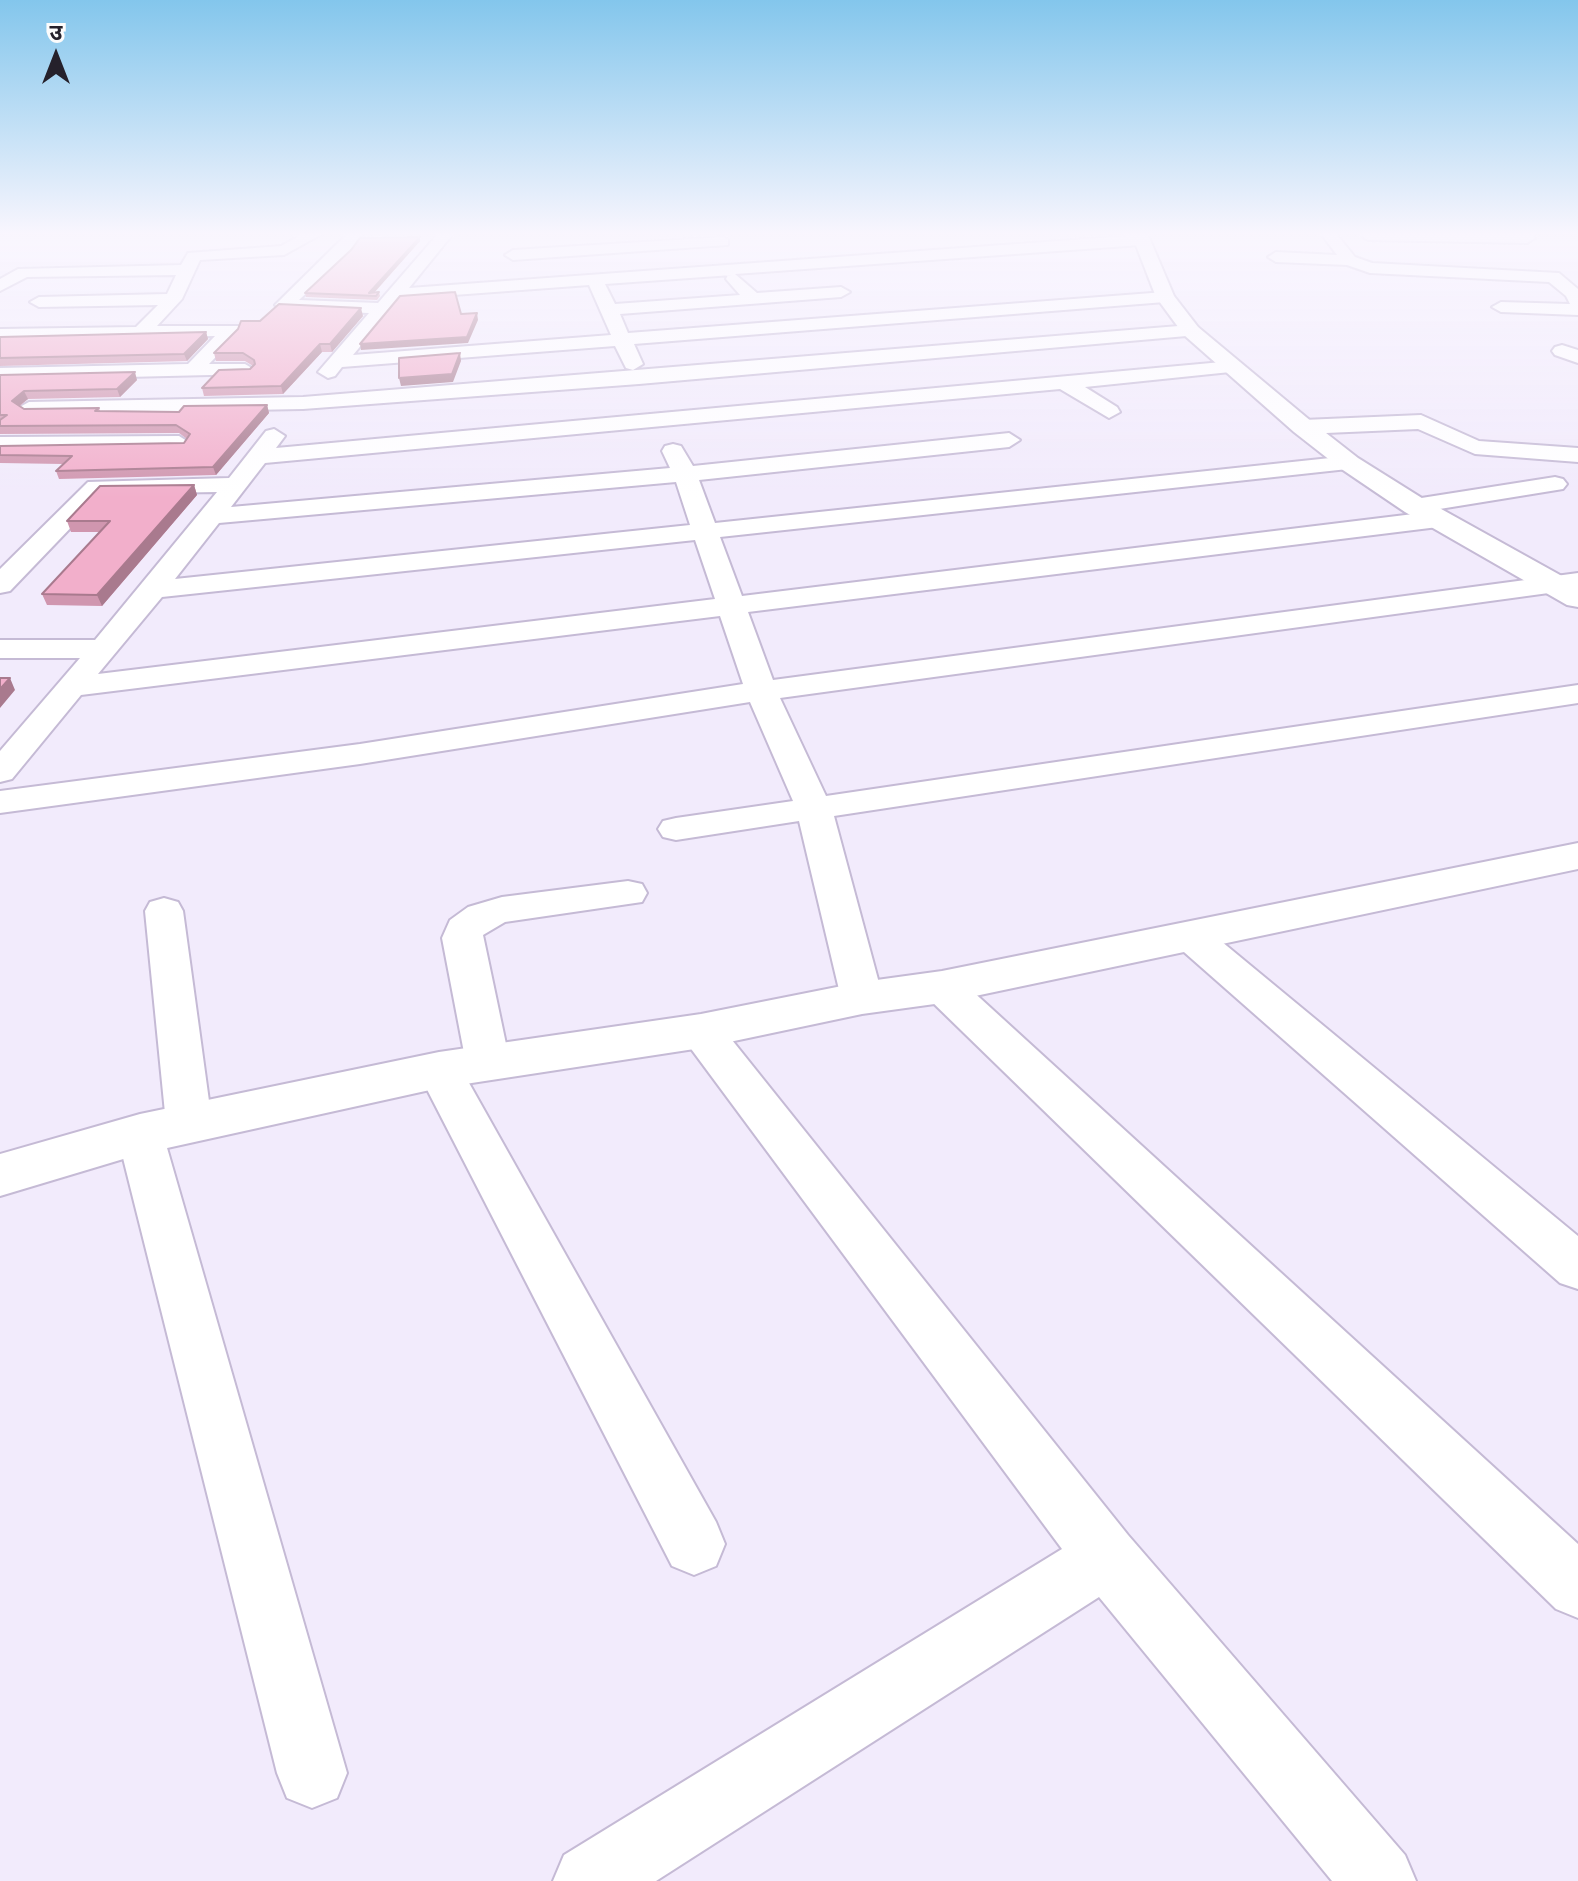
<!DOCTYPE html>
<html>
<head>
<meta charset="utf-8">
<style>
	body { margin:0 }
	#map { position:relative; width:1578px; height:1881px; overflow:hidden; background:#f2ebfc; font-family:"PT Serif","Noto Sans Devanagari",serif }
	canvas { display:block }
	.north { position:absolute; left:16px; top:16px; width:80px; height:80px; -webkit-text-stroke:6px #fcfcfc; paint-order:stroke; rotate:0deg; font-size:22px; font-weight:700; line-height:32px; text-align:center; color:#25212b }
	.north::after { content:''; display:block; margin:auto; width:28px; height:36px; background:#25212b; clip-path:polygon(50% 0,100% 100%,50% 72%,0 100%) }
</style>
</head>
<body>
<div id="map">
<canvas width="1578" height="1881"></canvas>
<div class="north">उ</div>
</div>
<script>
const context = document.querySelector('canvas').getContext('2d');
context.lineJoin = 'round';
const toPath = rows => new Path2D(rows.map(r => 'M' + r).join(''));
function strokePath(path, color, width, dash) { context.strokeStyle = color; context.lineWidth = width; context.lineCap = dash ? 'butt' : 'round'; context.setLineDash(dash || []); context.stroke(path); }
function fill(path, color) { context.fillStyle = color; context.fill(path, 'evenodd'); }
const minor = toPath([
	[301,235,320,235,284,255,200,260,182,299,157,326,238,326,240,330,238,334,209,364,245,364,255,370,252,374,0,380,0,368,188,364,215,336,0,341,0,329,136,327,158,305,39,307,30,302,39,297,167,294,176,275,27,277,0,291,0,279,18,269,181,265,188,253,281,246,301,235],
	[346,235,361,235,350,252,299,300,378,303,437,235,452,235,409,288,1141,235,1149,240,1141,245,735,274,757,293,841,287,850,292,841,297,620,314,628,333,1165,292,1174,297,1165,302,634,344,643,364,633,370,626,368,615,346,342,367,335,376,328,378,318,372,369,313,284,310,275,305,346,235],
	[728,275,726,279,740,295,615,304,605,284,732,275,728,275],
	[589,285,611,335,353,355,400,299,589,285],
	[1322,235,1337,235,1355,257,1372,263,1559,273,1578,289,1578,315,1501,312,1492,307,1501,302,1570,304,1566,296,1549,282,1370,273,1347,265,1276,262,1268,257,1276,252,1337,255,1322,235],
	[1361,235,1533,235,1535,238,1527,243,1368,240,1361,235],
	[723,237,728,239,728,245,513,260,505,255,513,250,723,237],
	[1191,325,1198,327,1200,331,1198,335,639,384,303,409,29,414,18,408,29,402,303,397,1191,325],
	[1562,345,1578,350,1578,363,1555,355,1552,351,1555,347,1562,345],
	[1233,361,1240,363,1243,367,1240,371,1085,387,1117,407,1120,412,1109,418,1060,389,265,463,231,507,670,468,662,451,665,446,673,444,681,446,693,466,1009,433,1020,440,1009,447,699,480,715,523,1349,456,1357,458,1361,463,1357,468,720,537,742,596,1438,511,1447,514,1451,519,1447,524,1438,527,748,612,773,680,1578,573,1578,589,780,698,826,796,1578,685,1578,703,834,816,883,998,877,1008,862,1013,847,1008,841,998,799,821,676,840,663,837,658,829,663,821,676,818,793,801,750,702,360,764,0,813,0,791,360,744,743,684,720,616,81,695,12,779,0,782,0,751,80,658,0,658,0,640,95,640,217,492,103,494,10,591,0,593,0,569,88,482,229,478,266,431,274,429,285,436,276,448,1233,361],
	[676,482,690,525,175,579,219,523,676,482],
	[695,540,715,599,98,674,162,597,695,540],
	[1421,415,1479,441,1578,448,1578,462,1475,454,1418,429,1303,434,1292,427,1303,420,1421,415],
	[179,436,190,443,187,448,0,451,0,437,179,436],
	[1555,477,1563,479,1567,484,1563,489,1415,513,1406,511,1403,506,1406,501,1415,499,1555,477],
	[628,881,642,884,647,893,642,902,505,922,483,935,510,1063,504,1075,488,1079,472,1075,466,1063,442,938,450,920,468,907,502,897,628,881],
	[164,898,178,902,183,911,212,1123,205,1136,189,1141,173,1136,166,1123,145,911,150,902,164,898],
	[1190,923,1204,927,1578,1236,1578,1289,1560,1283,1176,945,1170,936,1176,927,1190,923],
	[942,972,957,977,1578,1544,1578,1618,1556,1609,927,997,921,987,927,977,942,972],
	[701,1015,716,1020,1128,1535,1405,1855,1416,1881,1332,1881,1099,1597,656,1881,553,1881,564,1855,1062,1549,686,1042,679,1031,686,1020,701,1015],
	[439,1053,455,1058,716,1522,725,1544,716,1566,694,1575,672,1566,417,1070,423,1058,439,1053],
	[140,1116,157,1121,163,1134,347,1773,337,1798,312,1808,287,1798,277,1773,117,1134,123,1121,140,1116]
]);
const tertiary = toPath([
	[1132,235,1148,235,1174,296,1198,327,1312,422,1358,458,1425,500,1578,585,1578,607,1567,605,1405,512,1340,468,1294,432,1184,335,1156,297,1132,235],
	[1578,843,1578,869,942,1003,862,1014,701,1048,439,1088,140,1154,0,1196,0,1154,140,1114,439,1052,701,1014,862,982,942,971,1578,843]
]);
strokePath(minor, '#c5bad5', 4);
strokePath(tertiary, '#c5bad5', 4);
fill(minor, '#fff');
fill(tertiary, '#fff');
fill(toPath([
	[420,237,420,241,374,293,379,292,380,296,377,300,306,297,305,293],
	[363,316,332,352,322,352,283,394,204,396,202,388,250,369,253,366,245,361,216,361,214,353,260,321],
	[206,332,208,339,187,361,0,366,0,337],
	[0,375,137,380,120,397,28,399,20,406,24,409,99,408,100,411,179,412,267,405,269,413,216,475,59,479,56,471,63,464,0,463,0,446,184,443,187,439,179,433,0,434],
	[194,485,197,495,102,606,47,605,42,594,100,532,71,532,67,521]
]), '#d096af');
fill(toPath([
	[420,237,420,241,371,296,369,293],
	[361,308,363,316,332,352,330,344],
	[477,313,478,320,468,343,361,350,360,344],
	[206,332,208,339,187,361,184,354],
	[320,344,322,352,283,394,281,386],
	[460,353,461,361,453,382,401,386,399,378],
	[135,372,137,380,120,397,117,389],
	[24,391,28,399,15,409,12,401],
	[267,405,269,413,216,475,213,467],
	[194,485,197,495,102,606,97,595],
	[10,678,15,690,0,708,0,689]
]), '#a97a8e');
const building = toPath([
	[420,237,369,293,379,292,376,296,305,293,351,250,360,238,420,237],
	[455,292,461,314,477,313,467,337,360,344,400,296,455,292],
	[279,304,361,308,330,344,320,344,281,386,202,388,219,370,250,369,255,364,254,360,243,353,214,353,238,329,241,321,260,321,279,304],
	[206,332,184,354,0,358,0,337,206,332],
	[460,353,452,374,399,378,399,358,460,353],
	[135,372,117,389,24,391,12,401,24,409,99,408,95,411,179,412,184,406,267,405,213,467,56,471,72,456,0,455,0,446,184,443,190,434,176,425,0,426,0,420,7,415,0,415,0,375,135,372],
	[194,485,97,595,42,594,110,521,67,521,100,486,194,485],
	[0,678,10,678,0,689,0,678]
]);
fill(building, '#f2afcb');
strokePath(building, '#a97a8e', 2);
const sky = context.createLinearGradient(0, 0, 0, 498);
sky.addColorStop(0, '#83c6ec');
sky.addColorStop(0.47, '#f9f6fe');
sky.addColorStop(1, '#f9f6fe00');
context.fillStyle = sky;
context.fillRect(0, 0, 1578, 498);
</script>
</body>
</html>
